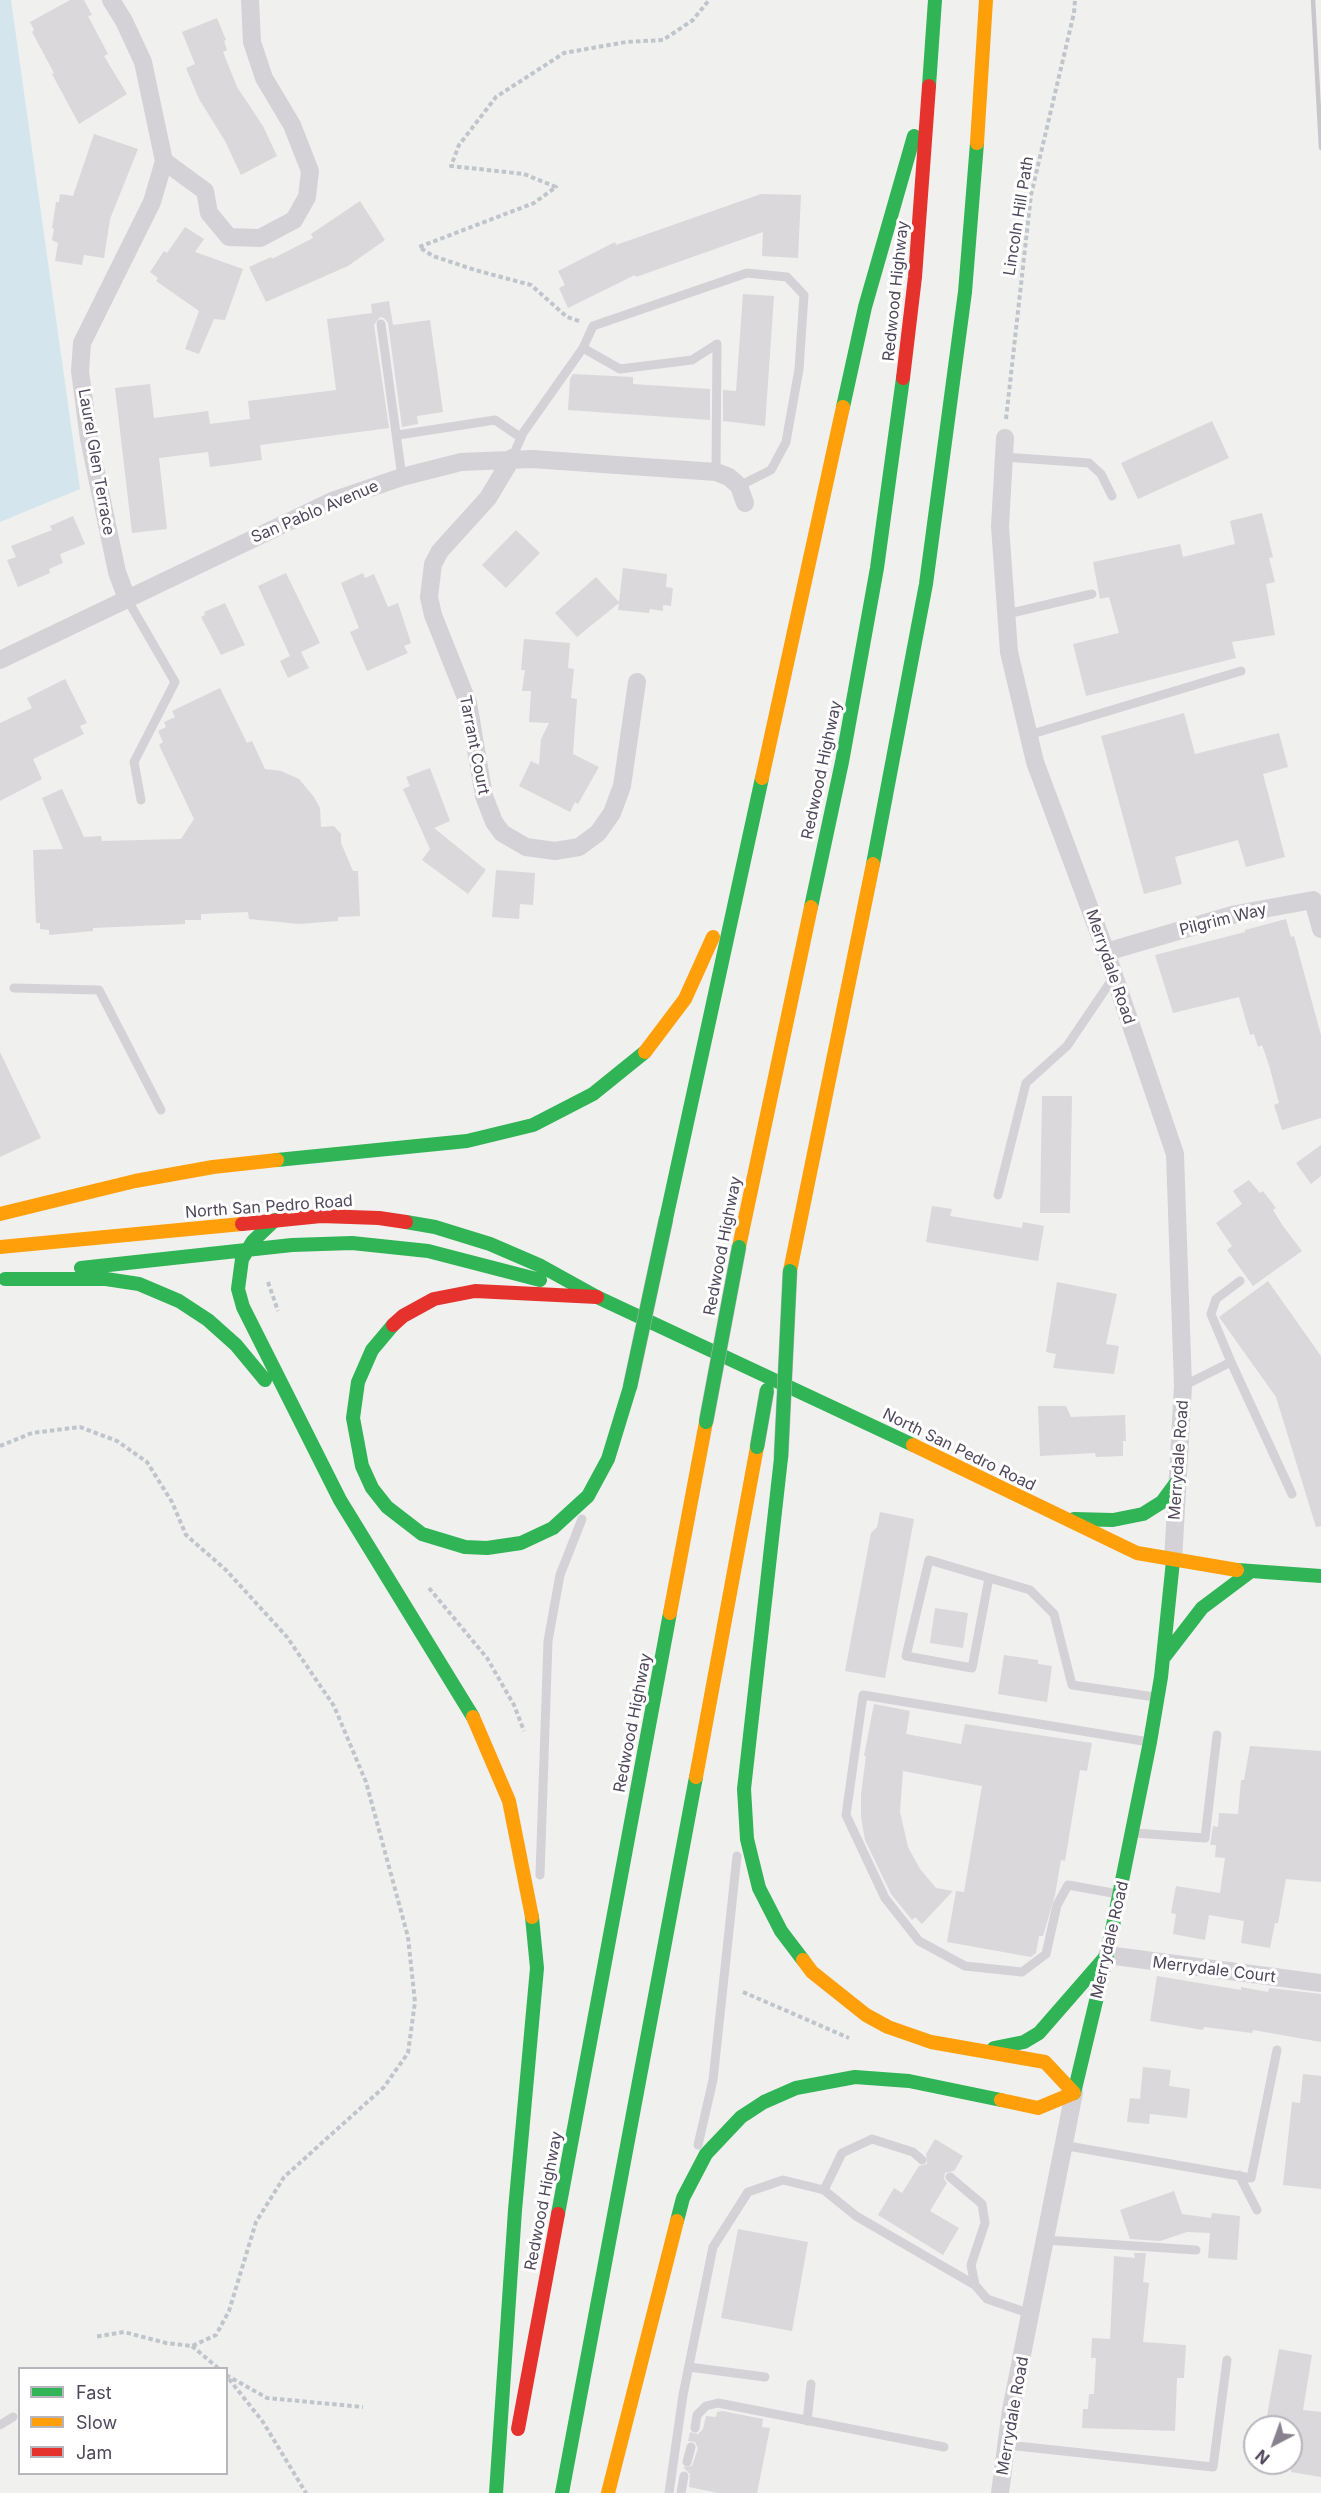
<!DOCTYPE html>
<html>
<head>
<meta charset="utf-8">
<style>
	body { margin:0 }
	#map { position:relative; width:1321px; height:2493px; overflow:hidden; background:#f0f0ef; font-family:Inter,sans-serif }
	canvas { display:block }
	.legend { position:absolute; left:18px; top:2367px; width:210px; height:108px; box-sizing:border-box; background:#fff; border:2px solid #b9b5bd; margin:0; padding:8px 10px; list-style:none; font-size:18px; color:#50475b }
	.legend li { display:flex; align-items:center; gap:12px; height:30px }
	.legend b { width:30px; border:2px solid #b9b5bd }
	.north { position:absolute; left:1243px; top:2415px; width:60px; height:60px; box-sizing:border-box; background:#fff; border:2px solid #b9b5bd; border-radius:50%; rotate:221deg; font-size:16px; font-weight:700; line-height:24px; text-align:center; color:#50475b }
	.north::after { content:''; display:block; margin:auto; width:21px; height:27px; background:#88828f; clip-path:polygon(50% 0,100% 100%,50% 72%,0 100%) }
</style>
</head>
<body>
<div id="map">
<canvas width="1321" height="2493"></canvas>
<ul class="legend">
<li><b style="height:8px;background:#30b455"></b>Fast</li>
<li><b style="height:8px;background:#ff9f0a"></b>Slow</li>
<li><b style="height:8px;background:#e5322d"></b>Jam</li>
</ul>
<div class="north">N</div>
</div>
<script>
const context = document.querySelector('canvas').getContext('2d');
context.lineJoin = 'round';
function fill(path, color) { context.fillStyle = color; context.fill(path, 'evenodd'); }
const toPath = rows => new Path2D(rows.map(r => 'M' + r).join(''));
function strokePath(path, color, width, dash) { context.strokeStyle = color; context.lineWidth = width; context.lineCap = dash ? 'butt' : 'round'; context.setLineDash(dash || []); context.stroke(path); }
function drawText(font, color, halo, rows, align = 'center') {
  context.font = font + ' Inter,sans-serif'; context.lineWidth = 6; context.setLineDash([]); context.textBaseline = 'middle'; context.strokeStyle = halo; context.fillStyle = color; for (const [text, x, y, turn = 0] of rows) {
    context.save(); context.translate(x, y); context.rotate((+turn || 0) * Math.PI / 180); context.textAlign = isNaN(turn) ? turn : align; if (halo) context.strokeText(text, 0, 0); context.fillText(text, 0, 0); context.restore();
  }
}
fill(toPath([
	[0,0,11,0,80,489,0,522]
]), '#d4e5ee');
fill(toPath([
	[70,0,84,0,92,15,88,16,108,54,104,56,127,94,79,124,52,74,54,73,32,32,34,30,30,22],
	[217,18,226,40,224,41,227,50,223,52,237,87,263,126,277,156,241,175,225,141,199,99,186,68,195,64,182,32],
	[94,134,138,149,110,219,104,258,84,255,82,265,55,261,58,243,52,240,54,229,52,228,56,202,59,202,60,194,73,196],
	[761,194,801,195,798,258,762,256,763,232,636,277,635,275,568,308,559,288,565,285,558,271,615,242,616,245],
	[360,201,385,240,348,266,266,302,249,267,271,257,272,259,313,238,311,234],
	[185,227,204,239,195,252,243,269,225,320,214,319,199,354,185,349,199,311,156,281,158,278,150,272,164,251,167,253],
	[743,294,774,296,765,426,723,421,723,390,736,391],
	[389,301,393,325,430,320,443,412,417,416,418,424,402,427,388,323,384,318,380,317,374,325,389,428,260,445,262,460,210,467,208,452,159,458,167,529,132,533,115,388,150,384,154,418,208,411,210,424,250,419,248,401,336,390,327,319,372,313,371,304],
	[573,374,633,377,633,384,710,389,710,420,568,410,570,379],
	[1212,421,1229,458,1138,499,1121,463],
	[1262,513,1273,557,1269,558,1275,582,1266,584,1275,635,1232,642,1236,658,1086,696,1073,644,1119,633,1109,597,1100,599,1093,562,1180,544,1183,557,1235,544,1230,521],
	[73,516,85,544,60,554,63,563,49,569,50,573,18,587,7,560,16,557,11,546,52,530,50,526],
	[516,530,540,553,506,588,482,565],
	[623,568,667,574,666,587,673,588,671,606,663,605,663,611,650,609,649,613,618,610,619,603,577,637,555,613,596,577,619,602],
	[286,573,320,643,301,652,309,668,288,678,280,661,290,656,258,586],
	[363,573,365,578,374,574,388,607,398,603,411,643,404,646,408,653,367,671,350,632,359,628,341,583],
	[225,603,245,645,221,655,201,617,205,615,204,612],
	[524,639,570,643,568,668,574,669,571,698,577,699,573,754,599,767,578,804,575,802,570,812,519,786,531,761,539,765,541,739,549,723,529,722,531,691,522,691,525,670,521,670],
	[65,679,87,723,80,726,84,734,33,759,42,779,0,801,0,723,32,708,27,698],
	[220,688,247,743,252,741,265,769,281,771,299,779,314,797,320,808,321,827,334,826,341,834,341,843,353,871,358,871,360,916,338,917,338,921,299,924,249,919,248,912,201,914,201,920,185,920,185,924,93,928,93,931,49,935,49,930,40,929,40,923,36,923,33,850,63,849,42,798,62,789,84,837,101,836,102,841,181,839,194,819,159,745,163,742,158,731,166,727,164,722,175,717,172,711],
	[1184,713,1195,754,1279,733,1288,767,1263,774,1285,857,1246,867,1238,840,1175,857,1182,884,1144,894,1101,736],
	[430,768,450,821,434,828,486,870,468,894,422,860,430,849,403,789,410,786,406,777],
	[496,870,535,873,533,905,520,904,519,919,492,917],
	[1286,919,1291,937,1294,936,1321,1035,1321,1118,1282,1130,1274,1105,1279,1103,1269,1065,1262,1045,1258,1047,1254,1034,1250,1035,1239,997,1173,1013,1155,955,1245,932,1245,930],
	[0,1052,41,1138,0,1157],
	[1042,1096,1072,1096,1070,1213,1040,1213],
	[1321,1145,1321,1176,1311,1184,1296,1163],
	[1249,1180,1260,1193,1263,1191,1276,1208,1273,1210,1283,1226,1302,1251,1253,1286,1227,1250,1232,1246,1216,1223,1242,1204,1233,1191],
	[932,1206,952,1209,950,1216,1022,1228,1023,1222,1044,1226,1038,1261,926,1242],
	[1268,1281,1321,1356,1321,1526,1316,1527,1276,1397,1219,1317],
	[1057,1282,1117,1294,1106,1344,1119,1346,1114,1374,1053,1368,1056,1354,1046,1352],
	[1038,1406,1066,1406,1071,1417,1125,1415,1126,1441,1123,1441,1123,1456,1096,1457,1095,1453,1040,1456],
	[880,1512,914,1519,885,1678,845,1671,871,1533,877,1527],
	[935,1608,968,1613,963,1648,930,1643],
	[1004,1655,1038,1660,1038,1664,1052,1666,1047,1702,998,1694],
	[874,1704,910,1711,906,1734,961,1744,965,1724,1092,1743,1087,1771,1080,1770,1065,1861,1061,1860,1055,1895,1043,1936,1039,1936,1036,1953,1031,1957,947,1942,956,1891,964,1892,982,1786,903,1771,900,1812,908,1847,920,1869,936,1888,953,1891,922,1924,915,1917,912,1920,891,1894,865,1840,861,1817,861,1794,866,1756,864,1756],
	[1250,1746,1321,1751,1321,1882,1286,1879,1278,1923,1275,1923,1270,1948,1241,1943,1244,1921,1209,1915,1205,1940,1173,1934,1176,1914,1171,1913,1176,1886,1220,1893,1225,1858,1215,1857,1216,1845,1210,1845,1213,1826,1218,1827,1219,1813,1238,1814,1241,1780,1244,1780],
	[1157,1976,1241,1990,1241,1987,1268,1992,1269,1988,1321,1994,1321,2042,1253,2030,1252,2033,1204,2027,1203,2030,1150,2021],
	[1143,2067,1171,2070,1169,2086,1190,2089,1187,2118,1150,2114,1149,2124,1127,2122,1130,2098,1140,2099],
	[1303,2074,1321,2076,1321,2189,1283,2185,1292,2102,1300,2103],
	[935,2139,963,2156,954,2171,945,2173,944,2179,947,2183,930,2211,959,2228,943,2255,878,2215,894,2188,902,2193,919,2166,927,2164,926,2154],
	[1174,2191,1182,2214,1211,2218,1212,2213,1240,2216,1237,2260,1208,2258,1210,2233,1187,2232,1160,2241,1130,2239,1120,2210],
	[738,2229,808,2242,792,2331,721,2318],
	[1134,2253,1146,2253,1143,2282,1149,2283,1143,2342,1186,2345,1184,2378,1177,2378,1175,2431,1082,2428,1083,2409,1088,2409,1089,2394,1094,2394,1096,2358,1091,2358,1092,2338,1110,2339,1114,2256,1135,2258],
	[1279,2349,1312,2355,1303,2410,1321,2412,1321,2477,1291,2472,1291,2427,1265,2427],
	[722,2411,763,2419,762,2427,770,2428,757,2493,718,2493,689,2487,690,2474,683,2467,692,2466,698,2448,695,2442,688,2441,690,2432,698,2434,703,2429,706,2416,716,2417,717,2412]
]), '#dad8db');
strokePath(toPath([
	[579,321,567,317,531,285,475,270,433,256,419,247,534,203,556,187,524,174,451,166,459,145,496,97,564,53,626,42,663,40,693,20,709,0],
	[1006,419,1031,195,1074,13,1075,0],
	[268,1282,278,1311],
	[0,1446,32,1433,80,1427,117,1441,147,1462,172,1502,186,1535,226,1570,287,1637,334,1706,366,1782,408,1937,415,2002,408,2053,384,2087,284,2177,256,2222,229,2311,216,2335,192,2346,166,2343,124,2332,94,2337],
	[429,1588,487,1658,514,1705,524,1731],
	[743,1992,849,2038],
	[192,2346,218,2368],
	[226,2375,267,2398,363,2407],
	[229,2379,263,2422,306,2493]
]), '#c0c5cc', 4, [4.5, 3]);
strokePath(toPath([
	[381,324,402,477],
	[583,348,620,369,692,360,717,344,716,472],
	[398,435,495,420,520,437],
	[1004,457,1089,463,1101,474,1112,496],
	[512,458,523,433,583,348,593,326,747,273,787,277,804,295,799,369,786,442,771,470,739,486],
	[127,599,175,682,134,762,141,800],
	[1007,614,1092,594],
	[1029,735,1241,671],
	[14,988,99,990,161,1110],
	[998,1195,1026,1083,1067,1046,1113,978],
	[1231,1362,1292,1494],
	[1183,1386,1231,1362,1211,1314,1216,1299,1240,1281],
	[989,1578,972,1668,906,1656,929,1560,1030,1590,1054,1614,1072,1685,1155,1697],
	[1135,1833,1205,1838,1217,1735],
	[540,1875,548,1641,560,1575,582,1519],
	[1118,1894,1068,1885,1057,1905,1046,1954,1022,1972,965,1966,919,1941,885,1898,846,1815,863,1695,1149,1742],
	[698,2145,713,2080,737,1856],
	[1062,2145,1251,2178,1277,2050],
	[1239,2175,1257,2210],
	[950,2177,982,2204,985,2223,971,2265,975,2285,987,2299,1031,2314],
	[824,2190,842,2153,872,2139,913,2152,922,2160],
	[1045,2240,1196,2250],
	[689,2367,765,2377],
	[807,2421,811,2384],
	[0,2425,13,2417],
	[695,2428,697,2415,706,2406,718,2403,944,2447],
	[1007,2445,1213,2467,1227,2360],
	[687,2462,691,2447],
	[669,2493,683,2395,713,2247,748,2192,783,2180,824,2190,856,2216,975,2285],
	[681,2493,684,2476]
]), '#d5d2d7', 9);
strokePath(toPath([
	[111,0,124,21,143,62,164,161,205,191,209,213,229,237,260,238,294,220,307,197,310,171,292,125,264,78,252,42,250,0],
	[1005,438,1000,526,1009,652,1035,762,1106,952,1175,1154,1183,1386,1173,1561],
	[512,458,488,498,440,551,433,564,429,597,433,615,468,703,484,796,494,822,502,833,526,847,555,851,579,847,598,833,612,813,622,786,637,682],
	[127,599,117,572,89,439,80,371,82,343,152,202,164,161],
	[0,660,332,501,402,477,461,462,532,459,716,472,729,477,739,486,745,503],
	[1106,952,1236,914,1313,900,1321,929],
	[1107,1955,1321,1983],
	[1000,2493,1011,2410,1074,2093]
]), '#d5d2d7', 18);
strokePath(toPath([
	[929,86,935,0],
	[843,407,865,307,914,136],
	[873,864,926,584,965,292,977,143],
	[811,907,842,762,877,568,903,378],
	[277,1160,467,1141,533,1125,593,1094,645,1052],
	[666,1219,762,778],
	[275,1220,253,1241,242,1259,238,1289,243,1307,340,1500,473,1717],
	[406,1222,435,1227,490,1244,541,1266,597,1297,913,1445],
	[81,1268,292,1245,352,1243,428,1251,540,1280],
	[5,1279,106,1279,139,1284,179,1301,208,1320,236,1345,265,1380],
	[393,1325,372,1350,358,1382,353,1418,362,1466,372,1488,387,1507,422,1534,465,1547,487,1548,521,1543,553,1528,588,1496,608,1459,630,1387],
	[781,1458,744,1789,747,1839,759,1888,781,1931,803,1960],
	[1074,1519,1113,1520,1143,1514,1162,1502,1176,1483],
	[1237,1570,1321,1576],
	[1165,1656,1202,1608,1250,1572],
	[994,2048,1024,2042,1039,2033,1107,1955],
	[1074,2093,1107,1955,1150,1742,1161,1677,1173,1561],
	[558,2214,670,1613],
	[677,2221,683,2198,706,2154,741,2117,764,2102,796,2088,855,2077,909,2081,1001,2100],
	[496,2493,515,2210,537,1968,532,1917],
	[562,2493,696,1777]
]), '#30b455', 14);
strokePath(toPath([
	[977,143,986,0],
	[762,778,843,407],
	[645,1052,685,999,713,937],
	[0,1214,135,1181,213,1167,277,1160],
	[0,1247,242,1224],
	[739,1247,811,907],
	[790,1271,873,864],
	[913,1445,1137,1553,1237,1570],
	[670,1613,706,1422],
	[473,1717,509,1801,532,1917],
	[696,1777,757,1447],
	[803,1960,812,1972,866,2015,888,2027,931,2042,1045,2062,1074,2093,1038,2108,1001,2100],
	[608,2493,677,2221]
]), '#ff9f0a', 14);
strokePath(toPath([
	[903,378,915,277,929,86],
	[242,1224,321,1216,379,1218,406,1222],
	[393,1325,403,1316,434,1299,475,1291,597,1297],
	[518,2429,558,2214]
]), '#e5322d', 14);
strokePath(toPath([
	[1313,0,1321,148]
]), '#c9c7cb', 4.5);
const fastBridge = toPath([
	[630,1387,666,1219],
	[706,1422,739,1247],
	[757,1447,767,1390],
	[781,1458,790,1271]
]);
strokePath(fastBridge, '#bab5be', 15, []);
strokePath(fastBridge, '#30b455', 14);
drawText('16px', '#50475b', '#fff', [
	["Lincoln Hill Path",1019,216,-81],
	["Redwood Highway",896,291,-84],
	["Laurel Glen Terrace",96,462,80],
	["San Pablo Avenue",315,512,-23],
	["Tarrant Court",474,745,79],
	["Redwood Highway",822,770,-78],
	["Pilgrim Way",1223,920,-14],
	["Merrydale Road",1110,967,71],
	["North San Pedro Road",269,1207,-4],
	["Redwood Highway",723,1246,-79],
	["North San Pedro Road",959,1450,26],
	["Merrydale Road",1179,1460,-86],
	["Redwood Highway",633,1723,-79],
	["Merrydale Road",1110,1940,-77],
	["Merrydale Court",1214,1970,7],
	["Redwood Highway",544,2201,-79],
	["Merrydale Road",1013,2416,-80]
]);
</script>
</body>
</html>
